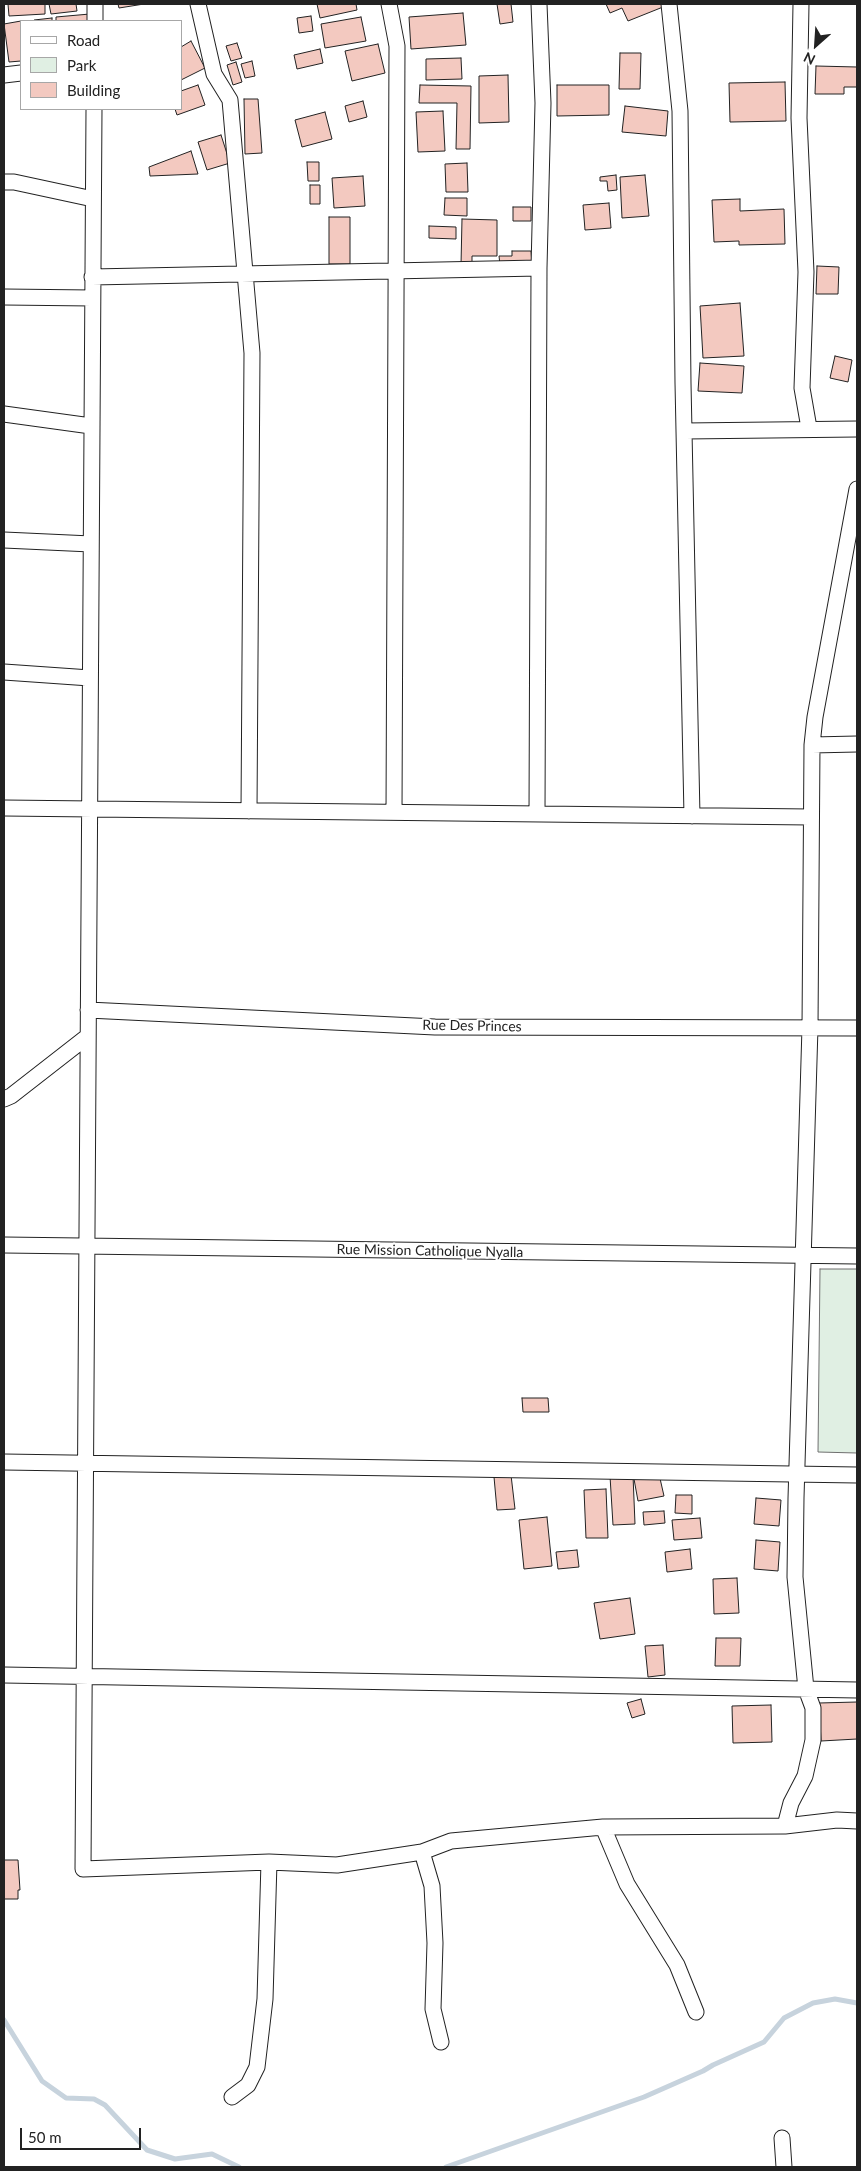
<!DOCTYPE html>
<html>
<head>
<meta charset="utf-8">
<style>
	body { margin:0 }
	#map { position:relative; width:861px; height:2171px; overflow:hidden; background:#fff; font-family:Lato,sans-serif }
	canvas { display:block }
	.frame { position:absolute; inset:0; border:5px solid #222; pointer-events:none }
	.legend { position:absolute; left:20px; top:20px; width:162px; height:90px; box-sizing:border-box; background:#fff; border:1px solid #a7a7a7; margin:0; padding:6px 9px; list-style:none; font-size:15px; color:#222 }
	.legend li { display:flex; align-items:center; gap:10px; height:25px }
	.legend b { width:25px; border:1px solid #a7a7a7 }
	.north { position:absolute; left:791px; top:20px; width:50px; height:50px; -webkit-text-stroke:4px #fff; paint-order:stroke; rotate:206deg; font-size:14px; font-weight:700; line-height:20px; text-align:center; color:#222 }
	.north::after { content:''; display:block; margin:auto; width:18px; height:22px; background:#222; clip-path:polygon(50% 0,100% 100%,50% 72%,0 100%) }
	.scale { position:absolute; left:20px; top:2128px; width:121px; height:22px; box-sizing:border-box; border:2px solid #222; border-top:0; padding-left:6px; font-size:15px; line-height:18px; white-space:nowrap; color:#222; -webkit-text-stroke:4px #fff; paint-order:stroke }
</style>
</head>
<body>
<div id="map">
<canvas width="861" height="2171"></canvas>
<div class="frame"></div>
<ul class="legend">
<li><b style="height:6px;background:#fff"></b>Road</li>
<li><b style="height:14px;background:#e0efe3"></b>Park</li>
<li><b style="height:14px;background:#f3c9c0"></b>Building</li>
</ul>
<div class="north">N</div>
<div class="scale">50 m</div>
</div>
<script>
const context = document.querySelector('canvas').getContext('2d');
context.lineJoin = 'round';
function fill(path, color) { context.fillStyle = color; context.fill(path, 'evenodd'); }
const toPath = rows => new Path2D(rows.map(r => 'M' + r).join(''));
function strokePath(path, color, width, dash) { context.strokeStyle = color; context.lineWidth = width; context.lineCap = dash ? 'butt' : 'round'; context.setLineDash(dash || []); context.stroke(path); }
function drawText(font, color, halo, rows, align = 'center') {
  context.font = font + ' Lato,sans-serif'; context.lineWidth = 4; context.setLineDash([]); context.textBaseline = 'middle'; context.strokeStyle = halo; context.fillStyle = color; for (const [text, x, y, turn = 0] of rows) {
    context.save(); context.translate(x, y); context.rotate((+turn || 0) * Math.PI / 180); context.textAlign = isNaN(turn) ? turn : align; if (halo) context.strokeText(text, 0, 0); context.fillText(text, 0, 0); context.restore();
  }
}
const green = toPath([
	[820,1269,857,1269,857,1453,818,1452,820,1269]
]);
fill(green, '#e0efe3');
strokePath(green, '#6f6f6f', 1);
strokePath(toPath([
	[4,2020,42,2081,66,2098,94,2099,105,2105,147,2150,175,2159,212,2154,239,2167],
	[446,2167,644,2097,703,2071,713,2065,764,2042,784,2018,813,2003,835,1999,857,2003]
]), '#c7d3dd', 5);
const building = toPath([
	[8,4,45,4,45,14,9,16,8,4],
	[49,4,76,4,77,11,51,14,49,4],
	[118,4,144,4,119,8,118,4],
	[317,4,356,4,357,10,320,18,317,4],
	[497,4,511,4,513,22,500,24,497,4],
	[606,4,662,4,663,7,628,21,622,8,610,13,606,4],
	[463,13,466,45,411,49,409,17,463,13],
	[90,14,91,21,56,21,56,17,90,14],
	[311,16,313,31,299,33,297,18,311,16],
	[361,17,366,41,325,48,321,24,361,17],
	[52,18,52,21,34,21,34,20,52,18],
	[21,21,21,61,9,62,4,24,21,21],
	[191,41,205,68,181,80,181,47,191,41],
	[237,43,242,58,231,61,226,46,237,43],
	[378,44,385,73,352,81,345,51,378,44],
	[320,49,323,63,297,69,294,55,320,49],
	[620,53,641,53,640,89,619,89,620,53],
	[461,58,462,79,426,80,426,59,461,58],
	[252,61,255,76,245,78,241,64,252,61],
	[236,62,242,82,233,85,227,65,236,62],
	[816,66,857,67,857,87,844,87,844,94,815,94,816,66],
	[508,75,509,122,479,123,479,76,508,75],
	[785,82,786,121,730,122,729,83,785,82],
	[198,85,205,105,177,115,175,109,181,109,181,91,198,85],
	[420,85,471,86,470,149,456,149,457,103,419,103,420,85],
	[557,85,609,85,609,115,557,116,557,85],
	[244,99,258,99,262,153,245,154,244,99],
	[363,101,367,117,349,122,345,106,363,101],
	[625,106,668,111,666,136,622,132,625,106],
	[443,111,445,151,418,152,416,112,443,111],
	[325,112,332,139,302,147,295,120,325,112],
	[221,135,230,163,207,170,198,142,221,135],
	[191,151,198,174,150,176,149,167,191,151],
	[307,162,319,162,319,181,308,181,307,162],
	[467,163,468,192,446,192,445,164,467,163],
	[616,175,617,190,608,191,607,181,600,181,600,177,616,175],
	[645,175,649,216,622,218,620,177,645,175],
	[363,176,365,206,334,208,332,178,363,176],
	[310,185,320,185,320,204,310,204,310,185],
	[445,198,467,198,467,216,444,215,445,198],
	[740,199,740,211,784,209,785,244,739,245,739,241,714,242,712,200,740,199],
	[609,203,611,228,585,230,583,205,609,203],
	[513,207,531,207,531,221,513,221,513,207],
	[329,217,350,217,350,264,329,264,329,217],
	[462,219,497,220,497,256,472,256,472,266,461,265,462,219],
	[429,226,456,227,456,239,429,238,429,226],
	[512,251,531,251,532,264,500,265,499,256,512,256,512,251],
	[817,266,839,267,838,294,816,294,817,266],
	[740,303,744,356,703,358,700,306,740,303],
	[835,356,852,360,848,382,830,378,835,356],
	[700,363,744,366,742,393,698,391,700,363],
	[522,1398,548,1398,549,1412,523,1412,522,1398],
	[659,1474,664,1496,638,1501,634,1479,659,1474],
	[511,1475,515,1509,497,1510,494,1477,511,1475],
	[633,1475,635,1524,613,1525,610,1476,633,1475],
	[606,1489,608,1538,586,1538,584,1490,606,1489],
	[676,1495,692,1495,692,1514,675,1513,676,1495],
	[756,1498,781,1500,779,1526,754,1524,756,1498],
	[664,1511,665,1523,644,1525,643,1512,664,1511],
	[547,1517,552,1566,524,1569,519,1520,547,1517],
	[700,1518,702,1538,674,1540,672,1520,700,1518],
	[756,1540,780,1542,778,1571,754,1569,756,1540],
	[690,1549,692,1569,667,1572,665,1552,690,1549],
	[577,1550,579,1567,558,1569,556,1552,577,1550],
	[737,1578,739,1613,714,1614,713,1579,737,1578],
	[630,1598,635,1634,600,1639,594,1603,630,1598],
	[716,1638,741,1638,740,1666,715,1666,716,1638],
	[663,1645,665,1675,648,1677,645,1646,663,1645],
	[641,1699,645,1714,632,1718,627,1703,641,1699],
	[857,1702,857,1739,821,1741,819,1703,857,1702],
	[771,1705,772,1742,733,1743,732,1706,771,1705],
	[4,1860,18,1860,20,1890,18,1890,18,1899,4,1899,4,1860]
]);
fill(building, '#f3c9c0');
strokePath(building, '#222', 1);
const street = toPath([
	[95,4,95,21],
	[198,4,214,74,230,100,252,353,249,811],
	[389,4,397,46,394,812],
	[669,4,680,111,683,383,692,816],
	[801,4,799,118,806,272,802,388,809,428],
	[4,75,21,73],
	[94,109,83,1869,269,1862,337,1865,422,1852,451,1841,603,1827,785,1826,837,1820,857,1821],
	[4,182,14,182,93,199],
	[92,277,539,268],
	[4,297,92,298],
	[4,414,91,426],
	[685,431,857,429],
	[4,540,91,544],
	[4,672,90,678],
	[812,745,857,744],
	[4,808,810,817],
	[537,814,539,268,543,103,539,4],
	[88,1010,435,1027,857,1028],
	[4,1099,11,1096,88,1036],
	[4,1245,857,1256],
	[4,1462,857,1475],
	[4,1675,857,1690],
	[785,1826,791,1803,805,1776,813,1740,813,1708,806,1689,795,1577,796,1498,810,1027,812,745,815,717,857,489],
	[603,1827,627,1884,677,1965,696,2012],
	[422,1852,432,1886,435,1943,433,2009,441,2042],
	[232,2097,248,2085,257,2067,265,1999,269,1862],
	[782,2138,784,2167]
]);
strokePath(street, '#222', 17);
strokePath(street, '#fff', 15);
drawText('14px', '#222', '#fff', [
	["Rue Des Princes",472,1026,1],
	["Rue Mission Catholique Nyalla",430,1251,1]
]);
</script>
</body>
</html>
